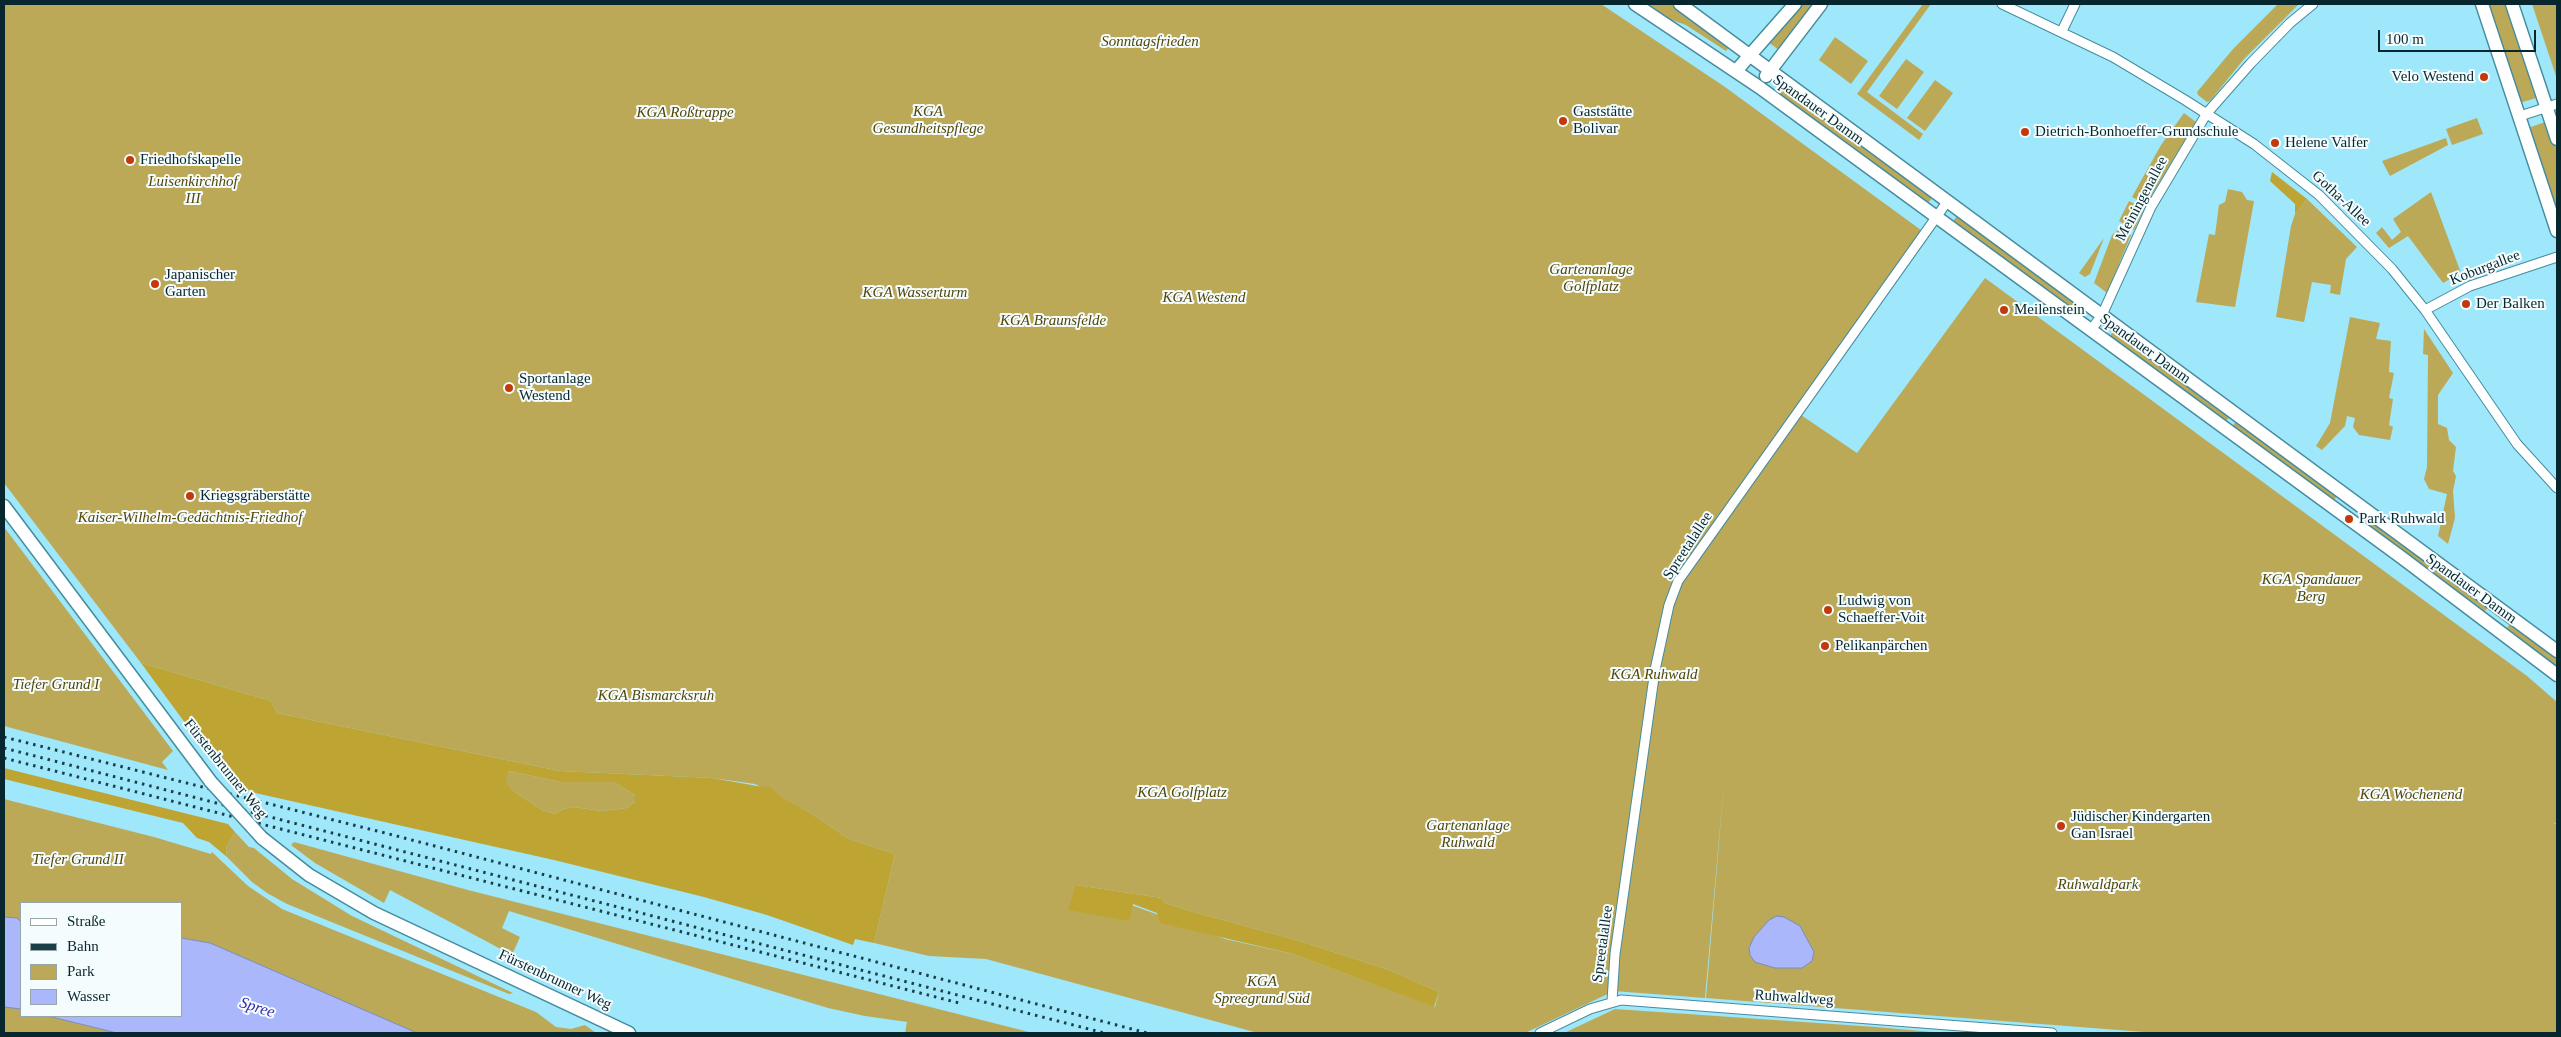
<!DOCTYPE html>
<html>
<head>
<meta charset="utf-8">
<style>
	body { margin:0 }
	#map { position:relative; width:2561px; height:1037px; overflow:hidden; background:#9fe7fa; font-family:"Times New Roman",serif }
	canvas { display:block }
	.frame { position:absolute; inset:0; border:5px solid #07262d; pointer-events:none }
	.legend { position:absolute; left:20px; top:902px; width:162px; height:115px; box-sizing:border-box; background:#f5fcfe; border:1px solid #96a6aa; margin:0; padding:6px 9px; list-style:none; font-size:15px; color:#07262d }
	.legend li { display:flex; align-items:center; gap:10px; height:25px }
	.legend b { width:25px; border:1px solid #96a6aa }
	.scale { position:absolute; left:2378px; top:30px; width:158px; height:22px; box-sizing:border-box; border:2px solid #07262d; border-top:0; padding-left:6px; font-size:15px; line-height:18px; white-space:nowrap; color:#07262d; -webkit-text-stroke:4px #f5fcfe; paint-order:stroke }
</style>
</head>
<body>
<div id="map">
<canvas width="2561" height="1037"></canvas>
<div class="frame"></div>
<ul class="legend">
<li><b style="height:6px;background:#fff"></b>Straße</li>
<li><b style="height:6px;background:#1b3f48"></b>Bahn</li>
<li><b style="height:14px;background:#bca957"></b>Park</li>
<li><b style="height:14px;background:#abb7fb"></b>Wasser</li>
</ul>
<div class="scale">100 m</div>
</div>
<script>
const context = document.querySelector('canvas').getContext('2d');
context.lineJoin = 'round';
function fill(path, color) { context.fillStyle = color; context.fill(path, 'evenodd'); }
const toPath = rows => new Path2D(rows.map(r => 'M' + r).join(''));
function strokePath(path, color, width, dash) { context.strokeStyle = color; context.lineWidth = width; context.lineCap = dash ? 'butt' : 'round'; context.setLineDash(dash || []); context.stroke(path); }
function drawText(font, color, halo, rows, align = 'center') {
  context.font = font + ' "Times New Roman",serif'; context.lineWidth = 4; context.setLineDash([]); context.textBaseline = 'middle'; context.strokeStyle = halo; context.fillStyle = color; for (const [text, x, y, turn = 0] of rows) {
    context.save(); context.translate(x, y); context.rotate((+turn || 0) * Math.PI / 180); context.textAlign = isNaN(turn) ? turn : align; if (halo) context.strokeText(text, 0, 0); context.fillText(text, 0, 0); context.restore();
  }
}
fill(toPath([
	[4,4,1601,4,1725,87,1925,233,1798,413,1857,453,1985,278,2527,676,2557,702,2557,823,2553,823,2557,824,2557,1033,2157,1033,1706,998,1724,782,1705,998,1614,991,1525,1033,1258,1033,986,959,929,956,874,943,895,854,849,839,809,812,755,784,712,778,560,771,277,713,271,701,141,663,4,483],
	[1076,885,1162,898,1165,903,1190,911,1300,941,1389,970,1439,992,1435,1007,1293,954,1225,939],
	[1645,4,1671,4,1729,47,1726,51,1686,25,1663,17],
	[1799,4,1816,4,1779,50,1768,42],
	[1923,4,1931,4,1867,92,1923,134,1919,140,1857,94],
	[2278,4,2299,4,2244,59,2210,101,2207,102,2198,95,2197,92,2233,49],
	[2486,4,2509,4,2540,97,2519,103],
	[2532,4,2557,4,2557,79],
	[1835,37,1868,61,1851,84,1819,60],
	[1906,59,1924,72,1897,109,1879,96],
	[1935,80,1953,93,1925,131,1907,118],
	[1782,86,1933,197,1928,203,1777,93],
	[2184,113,2196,122,2146,204,2132,197,2161,145],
	[2477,118,2483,134,2452,145,2446,129],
	[2548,121,2557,147,2557,216,2528,128],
	[2446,138,2448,145,2390,176,2382,161],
	[2228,189,2242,192,2247,200,2254,201,2235,307,2196,302,2209,234,2215,235,2219,205,2225,202],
	[2431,192,2461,273,2443,283,2408,236,2389,248,2376,233,2382,227,2392,240,2401,232,2393,219],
	[2307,199,2357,247,2346,259,2340,295,2330,293,2331,285,2312,282,2304,322,2276,317,2291,226,2295,214],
	[2129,201,2144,209,2134,230,2119,221],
	[1957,216,2078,304,2074,310,1953,221],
	[2118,230,2131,235,2107,293,2094,283,2112,235],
	[2104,238,2090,274,2085,277,2079,273],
	[2350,317,2380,323,2376,339,2391,341,2389,372,2394,373,2389,398,2393,399,2389,425,2393,427,2390,440,2359,435,2353,427,2355,418,2347,416,2345,426,2322,450,2316,446,2330,423],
	[2424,329,2453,373,2438,395,2438,424,2447,428,2449,440,2456,447,2453,471,2456,476,2453,491,2455,518,2448,544,2438,536,2447,494,2429,489,2424,479,2427,467,2428,355,2423,354],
	[2113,331,2230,417,2226,421,2110,336],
	[2236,421,2337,496,2334,500,2233,426],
	[2362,515,2488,607,2485,611,2359,519],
	[4,527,173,751,162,762,168,770,4,726],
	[2511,623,2557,659,2557,667,2507,628],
	[509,771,561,782,614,782,635,795,635,802,627,808,602,811,573,807,563,809,555,814,542,810,512,790,504,781],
	[4,799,154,837,211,854,212,852,248,886,282,909,536,1012,556,1027,571,1029,585,1025,596,1033,417,1033,210,943,181,938,181,903,21,903,21,922,17,918,4,917],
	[235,832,249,847,254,848,292,879,352,916,513,993,509,994,287,904,267,893,252,882,227,857,226,848],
	[294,842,468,890,1033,1033,905,1033,907,1022,865,1016,828,1008,509,911,502,928,520,937,512,955,390,890,384,903,315,863,291,845],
	[8,1006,21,1009,21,1016,48,1016,117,1033,4,1033,4,1007],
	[1615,1009,1876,1027,1943,1033,1564,1033]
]), '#bca957');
fill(toPath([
	[2272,172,2307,199,2295,214,2295,204,2270,181],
	[141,663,271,701,277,713,560,771,712,778,763,787,769,786,781,797,809,812,849,839,895,854,874,943,855,939,853,945,767,915,704,897,554,860,233,788],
	[509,771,561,782,614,782,635,795,635,802,627,808,602,811,573,807,563,809,555,814,542,810,512,790,505,781],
	[4,768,228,824,235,832,226,848,227,857,209,842,197,838,183,823,4,779],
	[1076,885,1162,898,1165,903,1190,911,1300,941,1389,970,1439,992,1434,1007,1293,954,1160,923,1157,913,1133,904,1129,921,1068,910]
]), '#bda433');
const water = toPath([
	[1777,916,1784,917,1800,926,1814,952,1812,961,1802,968,1775,968,1755,962,1750,955,1749,948,1754,937,1769,920,1777,916],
	[4,917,17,918,21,922,21,1009,4,1007,4,917],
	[181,938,210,943,417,1033,117,1033,48,1016,181,1016,181,938]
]);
fill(water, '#abb7fb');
strokePath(water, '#7a8cbd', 1);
const street = toPath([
	[2002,4,2113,57,2185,100,2254,144,2319,195,2392,269,2425,310,2517,444,2557,488],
	[2062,31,2075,4],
	[2520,116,2557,104],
	[2425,310,2470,286,2557,257],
	[2091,330,2102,315,2151,207,2207,113,2251,63,2290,23,2313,4],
	[1612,1001,1615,954,1655,670,1669,605,1678,581,1947,202],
	[1540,1033,1590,1009,1621,1000,2052,1033]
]);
const secondary = toPath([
	[1635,4,1759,87,2401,557,2557,675],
	[1680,4,2557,651],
	[2482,4,2557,231],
	[2512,4,2557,139],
	[1736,71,1795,4],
	[1766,76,1821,4],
	[4,506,211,782],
	[262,838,309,875,374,913,629,1033]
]);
strokePath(street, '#458c9e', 11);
strokePath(secondary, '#458c9e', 15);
strokePath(street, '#fff', 9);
strokePath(secondary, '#fff', 12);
strokePath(toPath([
	[4,737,389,834,1147,1033],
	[4,748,1104,1033],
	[4,758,963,1004]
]), '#1b3f48', 3, [2.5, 5]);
const secondaryBridge = toPath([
	[211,782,262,838]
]);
strokePath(secondaryBridge, '#458c9e', 15, []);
strokePath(secondaryBridge, '#fff', 12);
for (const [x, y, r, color] of [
	[2484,77,5,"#c23a0b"],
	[1563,121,5,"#c23a0b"],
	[2025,132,5,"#c23a0b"],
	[2275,143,5,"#c23a0b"],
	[130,160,5,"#c23a0b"],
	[155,284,5,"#c23a0b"],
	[2466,304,5,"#c23a0b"],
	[2004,310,5,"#c23a0b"],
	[509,388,5,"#c23a0b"],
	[190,496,5,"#c23a0b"],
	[2349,519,5,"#c23a0b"],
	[1828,610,5,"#c23a0b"],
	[1825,646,5,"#c23a0b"],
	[2061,826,5,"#c23a0b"]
]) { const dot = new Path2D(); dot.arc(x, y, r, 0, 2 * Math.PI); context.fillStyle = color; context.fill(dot); strokePath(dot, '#f5fcfe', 2); }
drawText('italic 15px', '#534607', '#f5fcfe', [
	["Sonntagsfrieden",1150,42],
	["KGA",928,112],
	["Gesundheitspflege",928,129],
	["KGA Roßtrappe",685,113],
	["Luisenkirchhof",193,182],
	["III",193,199],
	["Gartenanlage",1591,270],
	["Golfplatz",1591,287],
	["KGA Wasserturm",915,293],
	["KGA Westend",1204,298],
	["KGA Braunsfelde",1053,321],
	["Kaiser-Wilhelm-Gedächtnis-Friedhof",190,518],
	["KGA Spandauer",2311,580],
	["Berg",2311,597],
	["KGA Ruhwald",1654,675],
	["Tiefer Grund I",56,685],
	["KGA Bismarcksruh",656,696],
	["KGA Golfplatz",1182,793],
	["KGA Wochenend",2411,795],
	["Gartenanlage",1468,826],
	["Ruhwald",1468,843],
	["Tiefer Grund II",78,860],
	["Ruhwaldpark",2098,885],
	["KGA",1262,982],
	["Spreegrund Süd",1262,999]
]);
drawText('15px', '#07262d', '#f5fcfe', [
	["Velo Westend",2474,77,"right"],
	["Gaststätte",1573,112],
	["Bolivar",1573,129],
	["Dietrich-Bonhoeffer-Grundschule",2035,132],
	["Helene Valfer",2285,143],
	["Friedhofskapelle",140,160],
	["Japanischer",165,275],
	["Garten",165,292],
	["Der Balken",2476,304],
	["Meilenstein",2014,310],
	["Sportanlage",519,379],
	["Westend",519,396],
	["Kriegsgräberstätte",200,496],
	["Park Ruhwald",2359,519],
	["Ludwig von",1838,601],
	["Schaeffer-Voit",1838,618],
	["Pelikanpärchen",1835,646],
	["Jüdischer Kindergarten",2071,817],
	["Gan Israel",2071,834]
], 'left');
drawText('15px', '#07262d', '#f5fcfe', [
	["Spandauer Damm",1818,110,36],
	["Meiningenallee",2142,199,-62],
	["Gotha-Allee",2341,199,43],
	["Koburgallee",2485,268,-21],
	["Spandauer Damm",2145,349,36],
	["Spreetalallee",1688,546,-57],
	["Spandauer Damm",2471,589,36],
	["Fürstenbrunner Weg",225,769,51],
	["Spreetalallee",1603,944,-82],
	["Fürstenbrunner Weg",555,980,25],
	["Ruhwaldweg",1794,998,4]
]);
drawText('italic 16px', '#342aaa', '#f5fcfe', [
	["Spree",257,1008,18]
]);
</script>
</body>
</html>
